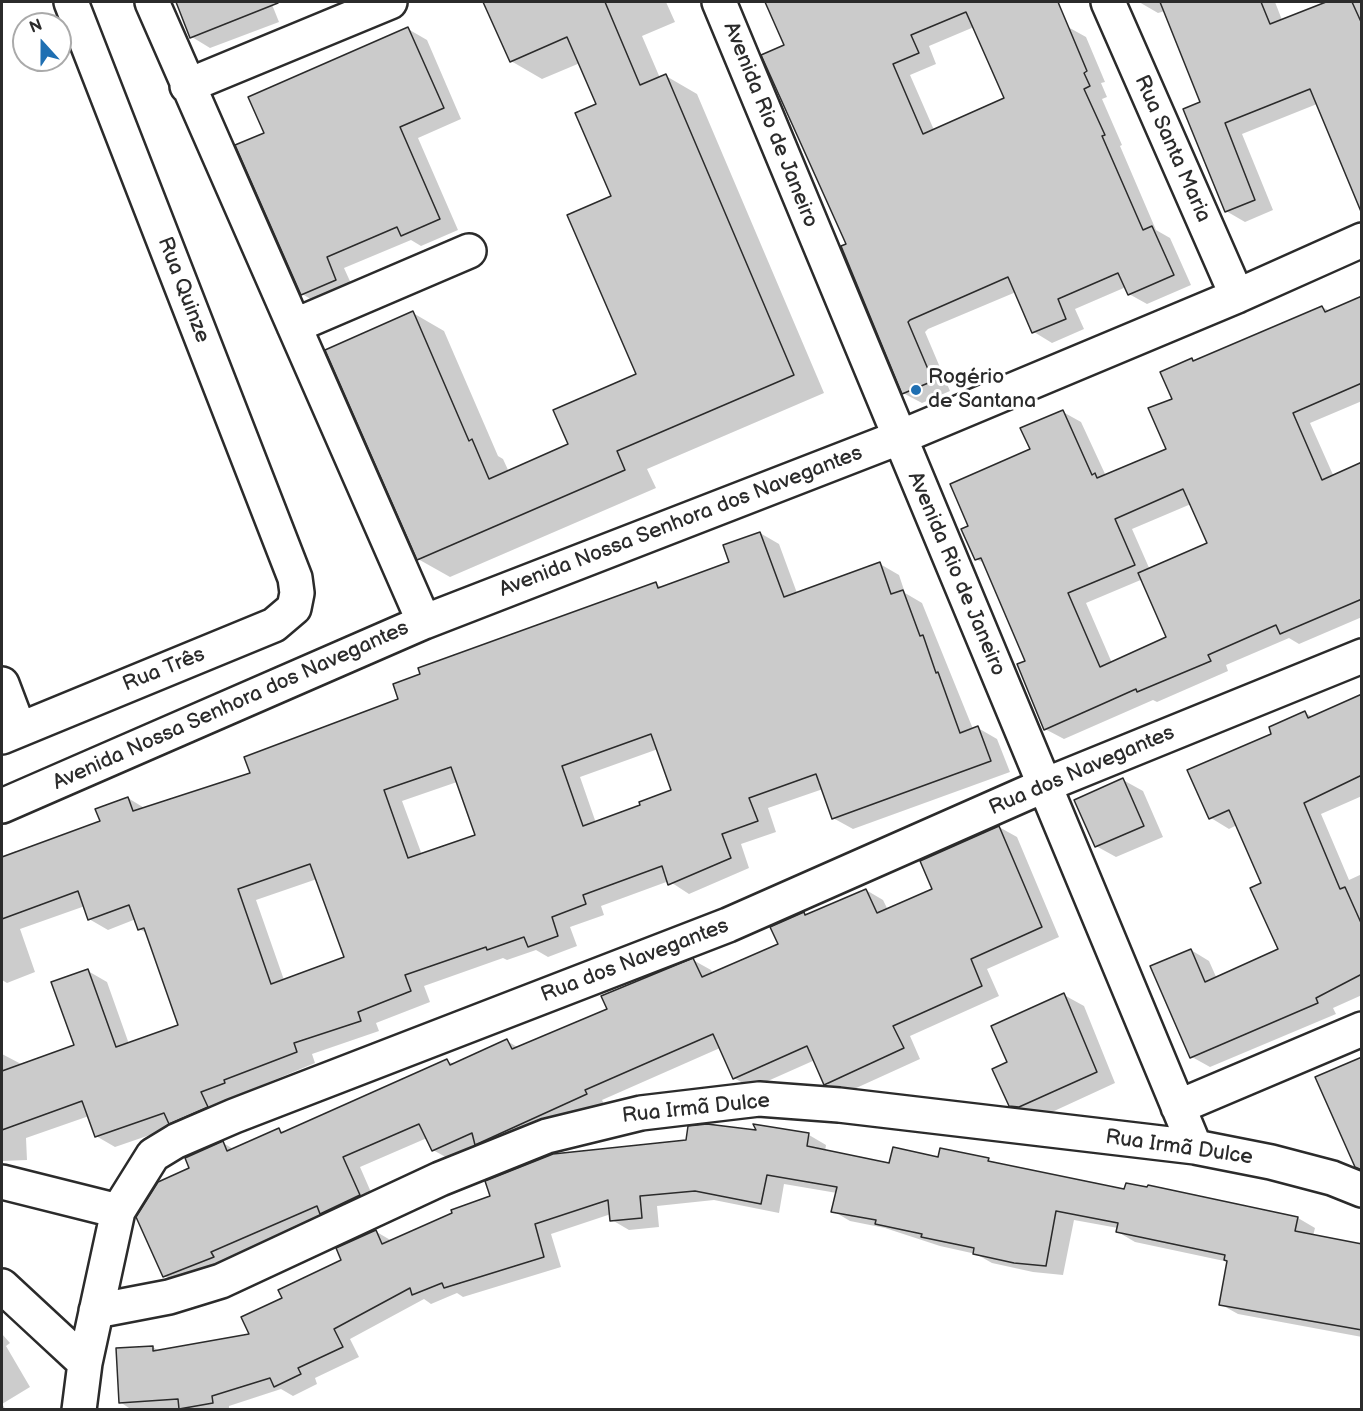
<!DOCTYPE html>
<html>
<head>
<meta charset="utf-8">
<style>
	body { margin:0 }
	#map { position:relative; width:1363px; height:1411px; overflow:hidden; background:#fff; font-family:"Balsamiq Sans",sans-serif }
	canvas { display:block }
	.frame { position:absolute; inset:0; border:3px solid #2b2b2b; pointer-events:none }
	.north { position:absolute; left:12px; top:12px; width:60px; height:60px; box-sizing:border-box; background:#fff; border:2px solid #aaa; border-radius:50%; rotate:339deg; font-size:16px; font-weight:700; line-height:24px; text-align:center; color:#2b2b2b }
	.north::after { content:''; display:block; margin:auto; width:21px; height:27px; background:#1f6fb2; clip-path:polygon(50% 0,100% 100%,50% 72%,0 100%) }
</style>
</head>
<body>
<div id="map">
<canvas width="1363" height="1411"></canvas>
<div class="frame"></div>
<div class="north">N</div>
</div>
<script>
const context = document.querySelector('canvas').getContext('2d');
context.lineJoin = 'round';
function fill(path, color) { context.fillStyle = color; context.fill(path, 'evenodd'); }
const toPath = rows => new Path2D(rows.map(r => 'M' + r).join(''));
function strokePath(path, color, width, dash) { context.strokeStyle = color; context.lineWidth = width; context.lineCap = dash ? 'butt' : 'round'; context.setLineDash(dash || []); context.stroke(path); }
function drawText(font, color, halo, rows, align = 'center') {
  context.font = font + ' "Balsamiq Sans",sans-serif'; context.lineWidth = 6; context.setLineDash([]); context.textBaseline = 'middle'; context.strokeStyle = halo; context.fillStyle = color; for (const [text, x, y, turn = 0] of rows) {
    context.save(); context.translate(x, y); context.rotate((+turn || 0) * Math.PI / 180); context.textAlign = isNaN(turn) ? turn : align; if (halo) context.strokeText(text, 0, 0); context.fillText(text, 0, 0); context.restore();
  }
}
fill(toPath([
	[177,2,271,2,279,22,210,48,192,37],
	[485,2,666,2,675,22,642,36,660,78,666,76,697,94,824,393,647,469,656,488,450,577,418,559,413,313,444,331,498,456,503,459,509,472,570,445,638,375,598,105,580,63,542,79,511,61],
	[767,2,1047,2,1060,30,1068,27,1086,37,1105,82,1101,83,1107,97,1102,99,1122,145,1120,146,1156,230,1170,238,1191,285,1147,304,1129,294,1126,287,1075,309,1084,329,1052,343,1034,332,1016,292,928,329,925,332,950,391,922,403,903,393,848,244,786,46],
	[974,27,1006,99,934,130,910,75,936,64,929,46],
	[1139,2,1275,2,1282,20,1330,2,1362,2,1362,199,1354,195,1317,104,1242,134,1273,210,1245,222,1226,211,1202,103,1165,11,1158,13],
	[408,29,427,40,461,119,418,138,458,230,421,246,411,240,344,268,354,290,321,305,302,294,266,134],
	[1362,297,1362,401,1310,423,1334,477,1362,464,1362,617,1299,644,1289,638,1226,665,1228,671,1157,702,1153,700,1064,739,1045,729,1027,662,986,564,976,559,970,527,1063,412,1081,422,1106,476,1168,449,1173,399,1192,360,1195,362,1322,307,1330,311],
	[1191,504,1209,544,1150,570,1132,529],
	[1143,579,1168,638,1112,663,1086,603],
	[760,533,779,544,797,593,880,564,899,575,905,593,922,603,973,729,978,728,997,739,1010,772,853,829,833,818,823,789,768,808,776,832,741,844,749,868,689,894,669,881,601,906,604,915,570,927,577,946,548,957,536,950,507,960,503,958,424,986,430,1002,376,1023,379,1031,312,1054,315,1063,219,1103,226,1118,176,1126,115,1147,96,1136,89,1116,26,1138,27,1160,2,1161,2,1054,23,1065,76,1046,88,971,107,982,129,1044,180,1026,147,933,139,929,136,919,108,930,89,919,85,906,20,929,35,972,7,983,2,980,2,856,16,851,19,852,102,822,128,798,146,809,252,774,400,700,656,584,663,588,731,563],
	[658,749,673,791,596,823,580,777],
	[457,782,477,836,422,855,402,801],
	[317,879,345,958,284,980,256,900],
	[1362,696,1362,796,1321,814,1349,880,1362,874,1362,995,1333,1008,1336,1014,1210,1067,1192,1057,1191,950,1209,961,1217,979,1280,950,1263,884,1237,825,1229,829,1211,818,1273,734,1305,713,1313,717],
	[1123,780,1143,791,1163,837,1116,857,1096,846],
	[999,827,1017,837,1059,937,987,969,999,996,910,1036,920,1059,843,1094,825,1083,815,1060,752,1088,734,1078,720,1048,602,1100,604,1104,494,1154,451,1160,433,1150,427,1138,360,1167,377,1206,182,1286,165,1276,191,1169,223,1143,235,1150,279,1130,284,1133,447,1061,454,1064,507,1041,519,1048,609,1010,693,960,711,970,713,974,780,945,804,914,807,916,866,890,883,900,888,910,934,889],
	[1064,995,1084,1006,1115,1083,1039,1118,1030,1117,1010,1105,1009,1063],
	[755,1125,809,1135,826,1145,825,1152,891,1164,939,1159,988,1160,996,1164,1126,1191,1298,1218,1315,1228,1313,1236,1362,1246,1362,1337,1238,1314,1220,1304,1229,1262,1135,1242,1118,1232,1118,1228,1074,1220,1063,1275,1033,1272,992,1263,976,1254,940,1246,885,1228,850,1221,833,1211,837,1193,784,1184,779,1213,714,1200,657,1206,659,1227,629,1230,612,1220,611,1214,551,1234,561,1267,463,1297,457,1293,431,1304,424,1299,350,1339,359,1357,315,1378,317,1384,293,1396,281,1389,229,1406,229,1410,132,1410,120,1402,153,1347,160,1352,252,1335,284,1298,343,1261,375,1231,392,1241,492,1197,758,1132],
	[2,1334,10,1343,6,1346,30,1387,2,1404,6,1410,2,1410]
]), '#0003');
const building = toPath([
	[176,2,278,2,278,3,190,38,176,2],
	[483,2,605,2,640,85,666,74,794,375,617,451,625,470,417,560,325,350,413,311,469,441,472,439,489,479,568,444,553,410,636,374,567,215,611,196,575,113,596,104,567,37,510,62,483,2],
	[765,2,1058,2,1087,71,1084,73,1090,86,1084,89,1105,135,1102,136,1143,230,1152,226,1174,275,1128,295,1118,273,1058,299,1066,319,1032,333,1008,277,910,320,908,322,933,381,902,394,841,246,846,244,761,55,784,45,765,2],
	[966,12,1004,98,923,134,893,64,919,53,911,35,966,12],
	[1160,2,1261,2,1270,24,1326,2,1352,2,1362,24,1362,214,1310,89,1225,123,1255,200,1225,212,1183,109,1200,102,1160,2],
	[408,27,444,108,400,127,440,219,401,236,397,227,327,257,336,280,301,295,235,145,264,133,248,97,408,27],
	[1362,296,1362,383,1293,413,1322,480,1362,462,1362,599,1280,634,1276,625,1208,655,1211,661,1137,692,1136,689,1044,730,1017,664,1025,661,981,558,975,560,961,529,968,526,950,484,1030,449,1020,428,1063,410,1092,475,1095,473,1097,478,1166,449,1148,408,1172,399,1160,372,1192,358,1193,361,1322,306,1325,312,1362,296],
	[1183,489,1207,543,1138,573,1166,637,1100,667,1068,593,1135,565,1115,519,1183,489],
	[760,532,784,597,880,562,891,594,903,590,920,636,923,635,936,673,938,672,960,733,978,726,991,761,832,819,816,774,749,798,758,821,722,834,731,858,668,885,662,866,583,895,586,904,552,917,558,936,528,947,524,937,487,950,486,947,405,975,411,991,358,1012,361,1021,294,1043,297,1052,224,1080,225,1083,201,1092,208,1107,169,1124,164,1113,95,1137,82,1101,2,1130,2,1071,74,1045,51,982,88,969,116,1047,178,1025,144,928,138,930,129,905,88,920,78,891,2,919,2,857,100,821,95,809,128,797,133,811,250,773,244,757,398,699,393,684,420,674,418,668,656,582,658,588,729,562,723,545,760,532],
	[651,734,671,790,639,802,640,805,583,826,562,766,651,734],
	[451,767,475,835,408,858,384,790,451,767],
	[310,864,344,957,271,984,238,889,310,864],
	[1362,694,1362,775,1304,803,1340,889,1345,887,1362,925,1362,974,1316,998,1318,1003,1190,1058,1150,966,1191,949,1205,982,1278,949,1250,888,1261,883,1229,810,1209,819,1187,770,1271,734,1269,727,1305,711,1308,718,1362,694],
	[1123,778,1144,826,1095,847,1074,800,1123,778],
	[999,826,1042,927,971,959,982,986,893,1026,904,1048,824,1085,807,1046,733,1079,713,1034,585,1090,587,1094,475,1145,472,1133,432,1151,419,1124,343,1157,360,1195,320,1214,317,1206,211,1252,214,1257,163,1277,136,1217,158,1182,189,1168,185,1158,223,1141,227,1151,279,1128,281,1133,447,1059,450,1065,507,1039,512,1049,607,1009,601,996,693,958,702,977,778,944,770,927,804,912,805,915,866,889,877,913,932,889,920,861,999,826],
	[1064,993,1097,1072,1019,1107,1009,1106,992,1069,1007,1062,991,1026,1064,993],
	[1362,1057,1362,1170,1355,1167,1315,1077,1362,1057],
	[707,1124,756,1130,753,1124,809,1133,807,1146,889,1163,893,1147,938,1157,940,1148,989,1158,988,1161,1124,1189,1126,1183,1147,1187,1148,1185,1298,1217,1295,1231,1362,1244,1362,1330,1219,1305,1227,1261,1224,1260,1225,1255,1116,1232,1118,1223,1056,1211,1046,1266,1014,1263,973,1254,974,1248,921,1237,922,1234,875,1224,876,1220,831,1212,837,1187,767,1175,761,1204,695,1191,640,1196,642,1218,610,1221,608,1200,535,1224,544,1257,444,1288,442,1283,412,1295,410,1288,334,1329,343,1347,298,1368,301,1374,274,1387,270,1378,212,1396,213,1403,179,1409,178,1399,119,1403,116,1348,153,1346,153,1351,249,1334,241,1317,282,1298,278,1290,341,1260,336,1248,376,1230,382,1244,452,1213,451,1210,490,1196,485,1181,553,1154,686,1140,688,1126,707,1124]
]);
fill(building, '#cbcbcb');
strokePath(building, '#2b2b2b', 1.5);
const minor = toPath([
	[152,2,424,622],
	[719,2,1195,1147],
	[1108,2,1237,296],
	[187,86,390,2],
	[294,326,469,251],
	[2,684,19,729],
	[2,737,274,625,294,608,297,593,295,578,71,2],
	[2,806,424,622,898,438,1237,296,1362,240],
	[1178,1107,1362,1029],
	[2,1182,118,1211],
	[2,1286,85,1363],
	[96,1311,169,1297,221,1281,440,1179,547,1136,641,1113,759,1099,839,1105,1195,1147,1271,1162,1332,1178,1362,1190],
	[79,1410,85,1363,118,1211,153,1155,176,1141,234,1116,728,925,1045,785,1362,656]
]);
strokePath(minor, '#2b2b2b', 38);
strokePath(minor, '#fff', 33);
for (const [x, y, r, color] of [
	[916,390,6,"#1f6fb2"]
]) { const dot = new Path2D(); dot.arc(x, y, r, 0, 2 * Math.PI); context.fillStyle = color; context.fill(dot); strokePath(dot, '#fff', 2); }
drawText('21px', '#2b2b2b', '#fff', [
	["Avenida Rio de Janeiro",770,125,68],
	["Rua Santa Maria",1172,149,66],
	["Rua Quinze",183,290,69],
	["Avenida Nossa Senhora dos Navegantes",681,522,-21],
	["Avenida Rio de Janeiro",956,574,67],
	["Rua Três",164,670,-22],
	["Avenida Nossa Senhora dos Navegantes",231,706,-24],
	["Rua dos Navegantes",1082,771,-23],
	["Rua dos Navegantes",635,961,-21],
	["Rua Irmã Dulce",696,1109,-6],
	["Rua Irmã Dulce",1179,1148,8]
]);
drawText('21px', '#2b2b2b', '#fff', [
	["Rogério",928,378],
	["de Santana",928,402]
], 'left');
</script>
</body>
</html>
